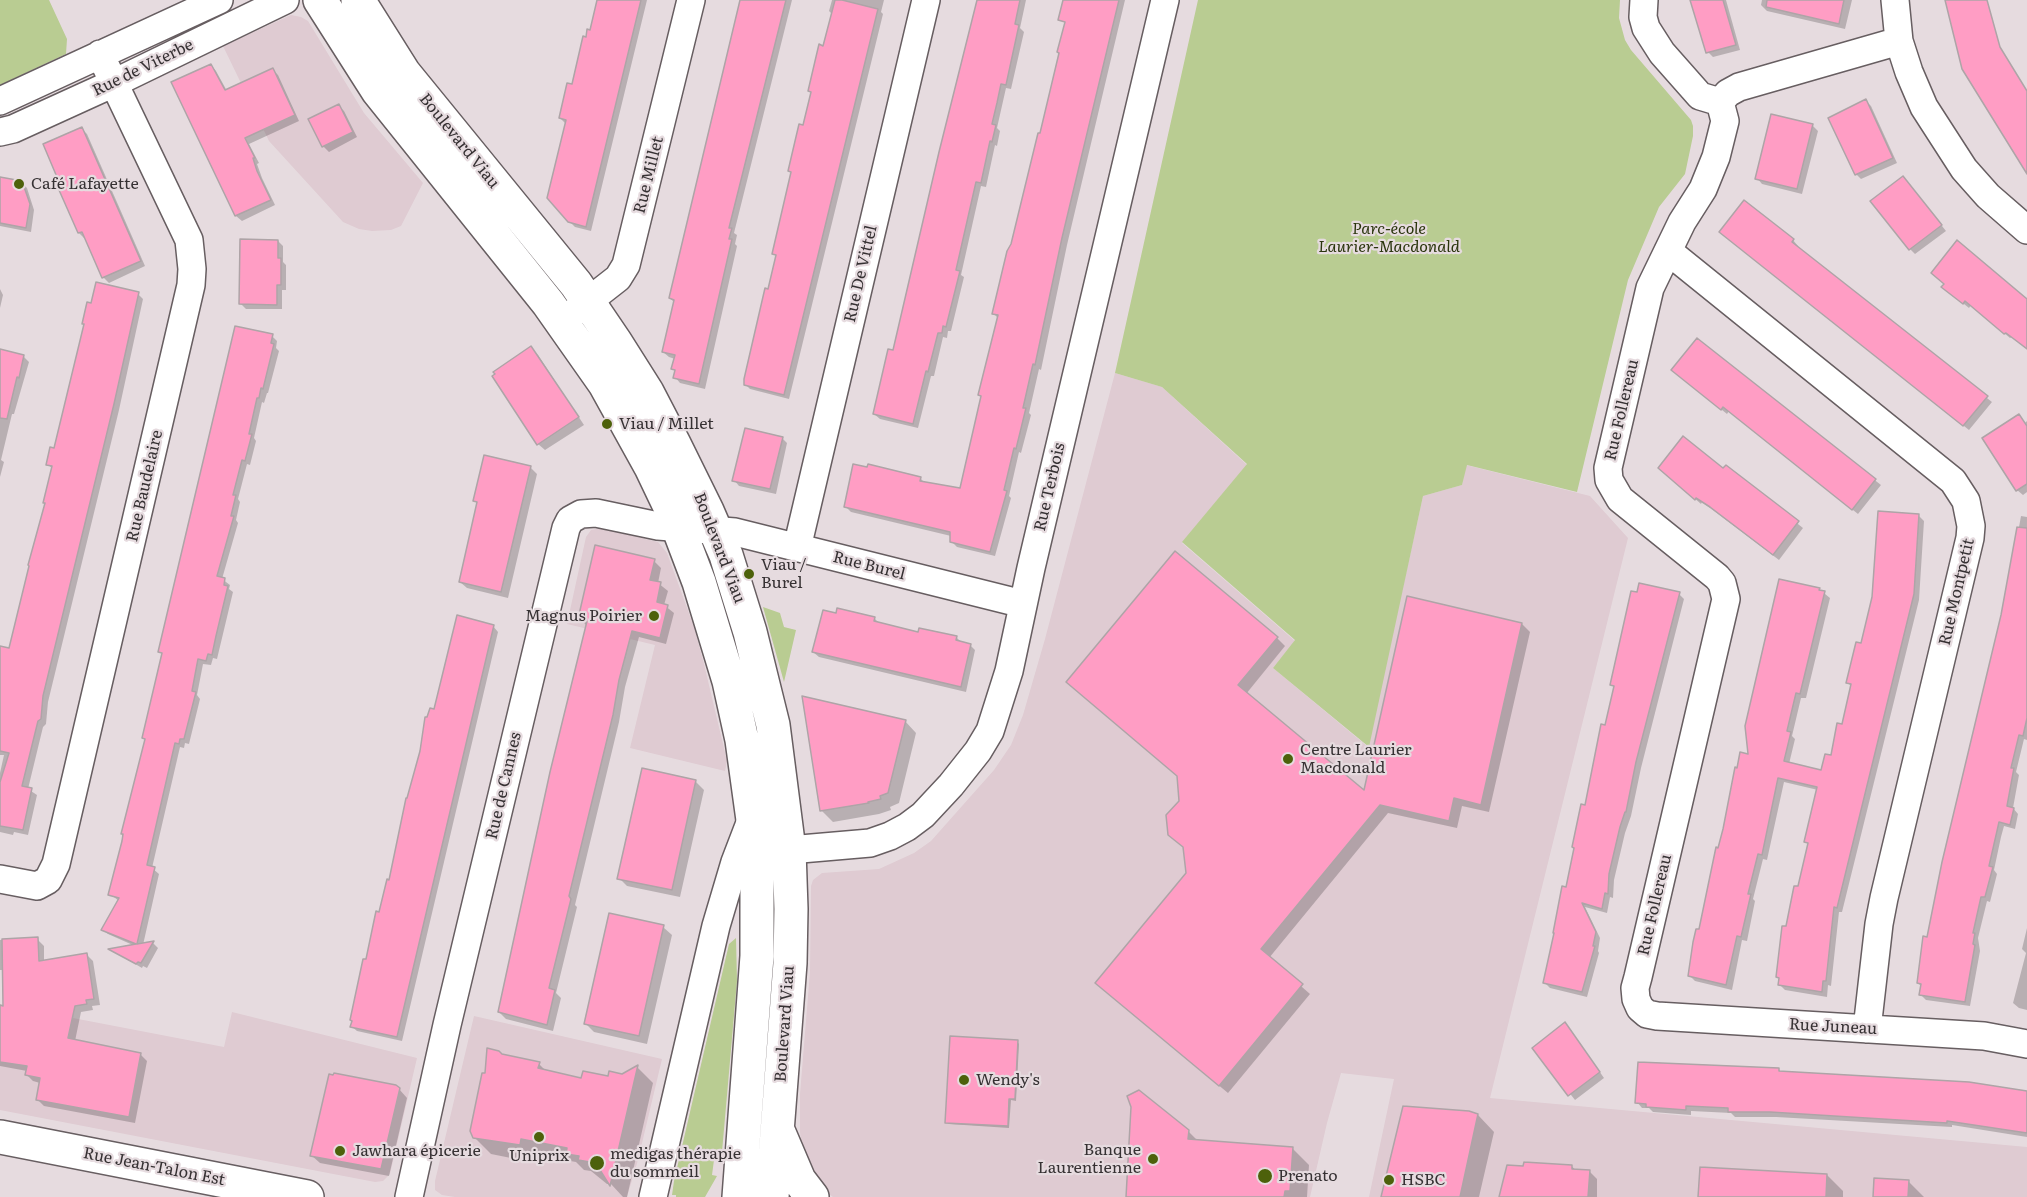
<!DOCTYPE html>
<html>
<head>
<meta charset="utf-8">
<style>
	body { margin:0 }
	canvas { display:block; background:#e6dbdf }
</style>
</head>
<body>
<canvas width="2027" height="1197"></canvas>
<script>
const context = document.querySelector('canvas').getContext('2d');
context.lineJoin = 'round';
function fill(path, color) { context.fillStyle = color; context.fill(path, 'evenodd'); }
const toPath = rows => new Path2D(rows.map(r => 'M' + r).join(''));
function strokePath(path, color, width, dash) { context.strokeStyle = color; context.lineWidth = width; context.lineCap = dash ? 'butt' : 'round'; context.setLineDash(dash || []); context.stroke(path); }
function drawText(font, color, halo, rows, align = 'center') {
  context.font = font + ' Literata,serif'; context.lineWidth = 4.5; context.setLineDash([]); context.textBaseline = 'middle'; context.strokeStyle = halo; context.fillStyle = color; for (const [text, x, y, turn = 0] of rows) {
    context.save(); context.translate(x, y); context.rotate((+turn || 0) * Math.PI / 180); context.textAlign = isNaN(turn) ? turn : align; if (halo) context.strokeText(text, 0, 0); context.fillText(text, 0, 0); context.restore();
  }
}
fill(toPath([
	[291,15,301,17,308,21,364,113,423,183,401,226,391,230,372,231,359,229,343,222,269,141,223,46],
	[1115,373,1162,387,1247,465,1182,543,1295,641,1273,668,1368,747,1423,496,1462,485,1466,465,1590,496,1628,538,1490,1098,2027,1147,2027,1197,1369,1197,1394,1079,1341,1073,1327,1123,1310,1197,833,1197,829,1194,817,1179,802,1148,800,1132,800,1094,810,972,811,886,813,880,822,873,879,869,914,853,931,841,994,770,1011,745,1023,715,1045,639],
	[601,528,658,542,667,553,694,627,704,664,727,761,725,771,630,748,655,645,567,624,586,537,591,530],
	[0,1004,224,1047,232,1012,417,1058,390,1174,383,1181,375,1182,0,1110],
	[474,1016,662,1059,638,1160,627,1197,455,1197,442,1195,435,1190,435,1181]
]), '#dfcbd2');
fill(toPath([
	[0,0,49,0,67,39,66,54,0,85],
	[1198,0,1620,0,1619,18,1625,40,1631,50,1691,120,1693,126,1693,136,1685,174,1659,207,1628,280,1577,492,1467,465,1462,485,1423,496,1369,747,1273,668,1295,640,1182,542,1247,464,1162,387,1115,373],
	[763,607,780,613,784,627,796,630,784,682],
	[736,938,737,981,722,1152,721,1160,714,1160,712,1175,717,1176,705,1197,676,1197,676,1195,672,1195,674,1181,729,944]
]), '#b9cc92');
fill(toPath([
	[599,0,647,0,591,231,575,227,569,221,565,123,560,118,573,86,587,39,591,31],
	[741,0,792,0,734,233,737,235,735,244,737,246,705,389,680,383,675,377,676,372,673,369,675,359,669,357,663,352,675,303,670,298],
	[832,0,884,0,881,12,883,14,789,399,750,389,745,384,777,257,774,253,793,174,790,171,805,127,832,14,829,11],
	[978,0,1026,0,1020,28,1024,32,1011,89,1006,88,997,128,1000,131,997,146,995,145,986,187,981,186,961,275,964,277,951,331,948,331,947,338,943,337,934,376,931,376,918,428,880,419,874,414,894,352],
	[1072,0,1125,0,1067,245,1041,370,1039,369,1029,413,1031,415,1021,453,1019,452,1009,496,1011,498,995,556,957,547,951,541,951,536,851,512,845,506,920,478,925,483,961,490,983,398,979,395,999,319,994,314,1041,135],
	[1692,0,1726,0,1740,50,1713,57,1708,52],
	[1762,0,1852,0,1845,29,1767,11,1761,5],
	[211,65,216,71,227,91,273,70,278,75,299,121,249,144,259,163,257,164,262,178,275,205,242,221,236,216,173,83],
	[1866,101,1871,106,1897,163,1861,179,1856,174],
	[339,106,344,111,357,137,329,152,323,146],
	[1812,125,1818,131,1802,194,1762,184,1757,178],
	[82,129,87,134,145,266,109,283,104,278,86,237,84,238,79,233,64,190],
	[0,178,21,182,27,188,34,210,31,232,0,226],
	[1908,183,1946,231,1915,254,1910,249],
	[1744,202,1793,240,1798,246,1797,248,1992,402,1969,430,1726,237],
	[278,241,283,246,283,262,286,265,286,290,282,290,282,309,246,309,240,303],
	[0,289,3,295,0,308],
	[1949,292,2027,301,2027,349,2012,337,2010,338,1971,305,1969,308],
	[138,294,143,299,119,410,48,702,46,724,43,727,28,789,37,795,28,835,14,832,13,835,0,832,0,773,4,755,0,755,0,692,46,504,53,469,47,464,55,449,92,304],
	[272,336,277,341,276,348,279,351,268,393,267,393,264,403,262,402,254,438,256,441,250,465,247,464,238,499,240,502,236,520,238,523,222,579,230,585,229,589,233,592,217,659,213,658,211,665,203,664,197,695,200,699,189,744,185,743,184,748,180,747,152,868,159,874,143,945,153,943,158,948,147,968,143,966,142,968,111,950,135,946,108,934,102,929,119,901,110,894,124,835,122,834,146,740,143,737,163,655,160,652],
	[1698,340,1881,485,1858,514,1729,411,1727,414,1679,375],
	[531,348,538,355,584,425,545,450,538,444],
	[0,351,24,357,29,362,14,414,12,414,1,460,4,462,0,477],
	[2019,416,2025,423,2027,421,2027,492,2023,495,2017,490],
	[782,438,787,443,776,494,739,486,734,480],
	[530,467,537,474,508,598,467,588,460,582,478,504,475,501],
	[1726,467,1803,528,1779,560,1702,502,1701,504,1666,473,1723,470],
	[1919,516,1924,521,1919,600,1842,912,1839,912,1831,986,1828,985,1827,997,1785,990,1780,985,1780,979,1777,976,1787,928,1809,845,1806,842,1818,790,1784,782,1767,860,1763,859,1753,899,1755,901,1747,941,1742,940,1732,990,1695,981,1690,976,1719,850,1750,756,1819,589,1830,598,1806,698,1801,698,1792,736,1795,739,1789,764,1822,771,1832,757,1843,726,1852,687,1848,683,1862,645],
	[2021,516,2027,517,2027,740,2024,739,2016,772,2019,775,2013,808,2018,814,2015,829,2004,826,2001,837,1994,870,1997,874,1990,902,1987,901,1978,938,1980,951,1970,1006,1926,1000,1921,995,1922,987,1918,983,2003,615],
	[654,561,661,568,658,583,668,591,664,605,674,613,666,644,639,637,625,687,619,722,575,905,577,907,556,993,561,998,553,1031,506,1019,499,1012,586,625,580,618],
	[1679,594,1684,599,1641,768,1631,816,1625,833,1614,880,1613,898,1610,897,1607,913,1585,907,1600,938,1598,951,1599,953,1587,997,1550,988,1544,982,1615,688,1611,684],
	[838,610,875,619,880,624,919,633,957,638,962,643,970,645,975,650,966,692,819,657,813,652],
	[1522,624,1530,632,1489,812,1462,806,1457,828,1388,813,1269,958,1310,994,1228,1093,1105,991,1188,873,1178,776,1068,682,1277,638,1285,646,1246,694,1364,793],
	[493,626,498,632,402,1041,357,1031,351,1026,435,711],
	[905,721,916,733,899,803,890,807,891,810,879,814,833,822,822,811],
	[696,782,704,790,680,897,627,886,619,878],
	[663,927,672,935,647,1044,594,1032,586,1024],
	[2027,928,2027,1010,2019,1008,2013,1003,2026,953,2022,949],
	[37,939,44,946,44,961,86,954,93,961,100,1005,92,1006,93,1010,81,1012,75,1041,140,1054,147,1061,135,1123,44,1106,37,1099,40,1083,33,1081,27,1075,27,1071,0,1066,0,1007,4,1008,4,970,0,970,0,940],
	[1570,1029,1604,1078,1575,1100,1534,1048],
	[1017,1041,1019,1044,1016,1101,1011,1100,1009,1128,949,1124,947,1122],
	[501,1055,539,1064,547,1072,582,1080,622,1075,637,1067,653,1083,627,1197,623,1197,611,1184,607,1184,591,1171,584,1170,576,1162,537,1155,536,1160,523,1157,521,1160,491,1154,474,1137],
	[1778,1069,1781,1072,2027,1092,2027,1137,1952,1125,1952,1127,1776,1117,1735,1117,1731,1113,1691,1111,1691,1115,1653,1112,1649,1108,1642,1108,1637,1102],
	[399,1089,407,1098,389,1176,320,1163,311,1155],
	[1132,1107,1188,1131,1198,1141,1293,1149,1309,1165,1307,1197,1127,1197],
	[1478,1115,1494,1132,1479,1197,1383,1197],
	[1571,1166,1576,1170,1589,1171,1597,1179,1597,1197,1501,1197],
	[1827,1175,1843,1191,1843,1197,1699,1197],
	[1909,1182,1924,1197,1874,1197]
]), '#0003');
const building = toPath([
	[597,0,641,0,586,227,568,222,547,198,566,120,559,118,567,83,572,84,583,36,586,37,587,29,590,30,597,0],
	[740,0,786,0,729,228,732,228,729,239,732,239,699,384,673,378,675,370,671,369,675,355,662,352,674,300,669,298,740,0],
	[835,0,842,0,878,9,784,395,744,385,744,379,765,288,768,289,776,255,772,254,791,172,788,171,799,124,803,125,811,92,808,91,819,44,823,46,835,0],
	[977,0,1020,0,1015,24,1019,25,1006,85,1001,84,997,103,992,124,996,125,992,142,990,141,981,183,976,182,956,270,960,271,946,327,943,326,942,333,938,333,928,372,926,371,913,424,873,414,888,349,893,350,939,152,977,0],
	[1063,0,1119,0,1062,238,1035,365,1033,364,1023,408,1026,408,1016,449,1014,448,1004,490,1007,491,990,552,950,542,950,532,844,507,853,464,867,467,868,464,921,477,920,481,960,488,981,396,978,395,998,315,992,314,1007,251,1011,244,1038,133,1040,133,1059,53,1057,52,1065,22,1058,20,1063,0],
	[1690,0,1723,0,1736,45,1706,53,1690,0],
	[1767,0,1844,0,1839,24,1766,7,1767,0],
	[1945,0,1987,0,2000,47,2027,91,2027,174,1962,69,1945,0],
	[211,64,225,90,273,68,295,115,245,138,255,158,253,158,257,171,271,200,235,216,171,82,211,64],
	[1866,99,1893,158,1855,175,1828,118,1866,99],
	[339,104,353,132,322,147,308,119,339,104],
	[1771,114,1813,124,1797,189,1755,179,1771,114],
	[82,127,141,261,102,278,82,232,78,233,59,190,62,189,43,144,82,127],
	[1903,176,1942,225,1909,250,1870,201,1903,176],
	[0,177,22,181,30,204,26,228,0,223,0,177],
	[1744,200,1794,239,1792,242,1988,396,1963,426,1719,232,1744,200],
	[240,239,278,240,278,258,281,258,281,285,277,285,277,305,239,304,240,239],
	[1957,240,2027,299,2027,349,2006,333,2004,334,1965,301,1963,304,1941,287,1944,284,1931,273,1957,240],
	[96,282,139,292,114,404,43,696,41,719,38,721,22,786,32,788,23,830,0,826,0,782,9,753,0,751,0,646,9,648,29,566,28,565,45,503,43,503,52,466,46,465,50,447,54,448,84,324,82,324,87,302,91,303,96,282],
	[235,326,273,334,271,343,274,344,263,389,261,388,259,398,257,398,249,434,252,434,245,461,242,460,233,495,236,495,231,516,234,516,217,576,225,578,224,585,228,586,216,636,212,655,208,654,206,661,198,659,192,691,196,692,184,739,180,739,179,744,175,743,147,865,155,867,137,944,154,941,141,963,138,962,136,964,108,949,136,944,101,930,119,898,108,895,122,841,123,834,121,834,145,739,142,738,162,653,158,652,235,326],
	[1697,338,1876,479,1852,510,1723,407,1721,410,1671,370,1697,338],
	[531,346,579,417,537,445,492,376,495,374,493,372,531,346],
	[0,349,24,355,19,378,17,377,7,419,0,418,0,349],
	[2019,414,2027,426,2027,484,2016,491,1982,438,2019,414],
	[745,428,783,437,770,489,732,481,745,428],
	[1683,436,1723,468,1726,465,1799,521,1773,555,1710,507,1696,498,1695,500,1658,468,1683,436],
	[484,455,531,466,501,592,459,582,477,502,473,501,484,455],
	[1878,511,1919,514,1914,594,1837,908,1834,907,1826,981,1823,981,1822,992,1778,985,1779,978,1776,977,1782,926,1786,926,1794,886,1798,886,1808,843,1804,842,1817,787,1778,778,1762,855,1758,854,1748,894,1751,894,1741,937,1737,936,1726,985,1688,976,1693,942,1696,929,1699,929,1716,847,1718,848,1723,829,1735,767,1737,768,1740,752,1748,754,1745,726,1779,579,1820,588,1819,590,1825,591,1800,694,1796,693,1787,731,1791,732,1784,761,1821,770,1825,754,1831,755,1837,723,1842,724,1851,684,1846,683,1856,642,1861,643,1872,597,1878,511],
	[2017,527,2027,528,2027,718,2023,736,2019,735,2011,768,2014,768,2007,806,2014,808,2010,825,1999,822,1997,831,1989,866,1993,867,1985,897,1981,897,1973,933,1975,933,1973,944,1975,945,1965,1002,1919,995,1921,984,1917,983,1923,936,1927,937,1942,862,2001,615,2017,527],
	[595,545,655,559,650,580,661,582,657,602,668,605,660,638,632,631,619,680,613,715,569,896,571,899,549,988,555,990,547,1025,498,1012,550,772,587,621,578,619,595,545],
	[1175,551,1278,637,1238,685,1364,790,1407,596,1522,623,1481,805,1454,798,1449,821,1380,805,1261,949,1303,984,1219,1086,1095,983,1186,873,1183,847,1168,835,1166,815,1179,801,1177,776,1066,682,1175,551],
	[1639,583,1680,592,1636,762,1626,812,1625,812,1620,827,1609,874,1608,894,1605,893,1602,909,1582,903,1596,932,1593,946,1595,946,1582,992,1543,983,1554,933,1553,933,1562,886,1566,887,1574,848,1572,847,1581,804,1585,805,1601,724,1605,725,1614,686,1610,685,1631,591,1637,592,1639,583],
	[837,608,875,617,874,621,918,632,919,628,957,636,956,640,971,644,961,687,812,652,823,610,836,613,837,608],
	[457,615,494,625,397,1037,350,1027,352,1021,350,1020,363,959,366,959,376,911,379,912,387,879,389,880,406,798,407,798,420,751,425,717,427,717,430,708,434,709,457,615],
	[802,696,906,720,888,793,880,796,881,799,868,802,869,803,820,811,802,696],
	[642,768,696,780,672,890,617,879,642,768],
	[609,913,664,925,639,1036,584,1024,609,913],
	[38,937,39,961,87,953,94,999,86,1000,87,1004,75,1006,68,1038,141,1053,129,1117,36,1100,40,1078,25,1075,27,1066,0,1062,0,1005,3,1006,2,939,38,937],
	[1565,1022,1600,1072,1568,1096,1532,1048,1565,1022],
	[950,1036,1018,1040,1015,1099,1009,1099,1008,1126,945,1123,950,1036],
	[487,1048,499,1051,502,1054,540,1062,538,1068,581,1078,583,1071,608,1076,609,1071,622,1074,638,1065,610,1186,600,1170,589,1168,590,1162,578,1160,579,1156,566,1154,567,1148,521,1139,520,1145,473,1138,470,1131,482,1073,485,1073,487,1048],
	[1638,1062,1779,1068,1779,1071,1969,1082,2027,1091,2027,1133,1947,1121,1947,1123,1770,1112,1728,1112,1728,1108,1686,1106,1686,1110,1646,1107,1646,1104,1635,1103,1638,1062],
	[334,1073,396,1085,400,1088,381,1169,310,1156,329,1074,333,1075,334,1073],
	[1139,1090,1189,1130,1188,1139,1293,1147,1290,1191,1285,1191,1284,1197,1126,1197,1131,1107,1127,1096,1139,1090],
	[1403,1106,1469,1111,1478,1114,1460,1197,1381,1197,1403,1106],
	[1524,1162,1572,1165,1572,1169,1590,1170,1588,1197,1499,1197,1507,1165,1523,1166,1524,1162],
	[1700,1167,1827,1174,1826,1197,1698,1197,1700,1167],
	[1874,1178,1909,1180,1908,1197,1873,1197,1874,1178]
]);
fill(building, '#ff9dc4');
strokePath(building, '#aea4a7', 1.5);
const minor = toPath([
	[1644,0,1643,17,1646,28,1662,53,1700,96,1720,102],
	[1895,0,1899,41,1909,72,1924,107,1964,169,1988,196,2027,230],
	[0,101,219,0],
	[1720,102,1725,121,1716,157,1703,189,1682,222,1650,288,1608,468,1609,480,1620,499,1717,577,1722,583,1726,599,1638,977,1635,988,1636,999,1640,1008,1647,1014,1657,1016,1984,1036,2027,1044],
	[1720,102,1728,93,1739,87,1899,41],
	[0,132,13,129,114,83,285,0],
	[1668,251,1953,481,1966,501,1971,526,1970,538,1884,898,1879,924,1867,1029],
	[572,314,618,278,626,265,691,0],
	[797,548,926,0],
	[789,850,870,843,890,836,907,827,923,815,951,785,978,751,990,731,1009,671,1031,568,1165,0],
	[0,879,37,886,48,880,56,864,191,285,192,269,189,240,100,54],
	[409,1197,447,1025,566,528,570,520,581,514,596,513,658,526,735,532,1023,604],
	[653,1197,716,926,735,862,753,815]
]);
const major = toPath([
	[320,0,378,91,548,303,605,384,651,467,672,511,699,582,729,681,742,740,757,849,757,956,739,1197],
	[358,0,404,73,576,284,616,343,647,392,674,444,707,511,726,555,750,632,773,725,789,850,791,909,790,963,772,1197],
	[779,1133,799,1180,812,1197],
	[0,1137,307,1197]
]);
strokePath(minor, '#675e61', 30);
strokePath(major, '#675e61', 36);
strokePath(minor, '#fff', 27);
strokePath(major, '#fff', 33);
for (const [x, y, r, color] of [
	[19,184,6,"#4d610b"],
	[607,424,6,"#4d610b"],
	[749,574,6,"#4d610b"],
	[654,616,6,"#4d610b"],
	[1288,759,6,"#4d610b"],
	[964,1080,6,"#4d610b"],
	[539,1137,6,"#4d610b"],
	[340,1151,6,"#4d610b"],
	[1153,1159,6,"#4d610b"],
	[597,1163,8,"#4d610b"],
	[1265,1176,8,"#4d610b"],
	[1389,1180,6,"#4d610b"]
]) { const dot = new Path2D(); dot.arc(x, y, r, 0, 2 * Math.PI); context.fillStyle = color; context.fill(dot); strokePath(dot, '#e6dbdf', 2); }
drawText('16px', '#363133', '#e6dbdf', [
	["Rue de Viterbe",143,68,-26],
	["Boulevard Viau",459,141,51],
	["Rue Millet",649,175,-76],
	["Rue De Vittel",861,274,-77],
	["Rue Follereau",1622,410,-77],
	["Rue Baudelaire",145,486,-77],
	["Rue Terbois",1050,487,-77],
	["Boulevard Viau",719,548,69],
	["Rue Burel",869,566,14],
	["Rue Montpetit",1957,592,-77],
	["Rue de Cannes",504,786,-77],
	["Rue Follereau",1655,905,-77],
	["Boulevard Viau",785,1024,-86],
	["Rue Juneau",1833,1027,3],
	["Rue Jean-Talon Est",154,1167,11]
]);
drawText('16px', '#363133', '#e6dbdf', [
	["Café Lafayette",31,184],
	["Viau / Millet",619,424],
	["Viau /",761,565],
	["Burel",761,583],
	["Magnus Poirier",642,616,"right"],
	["Centre Laurier",1300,750],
	["Macdonald",1300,768],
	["Wendy's",976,1080],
	["Banque",1141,1150,"right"],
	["Laurentienne",1141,1168,"right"],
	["Jawhara épicerie",352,1151],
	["medigas thérapie",610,1154],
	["du sommeil",610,1172],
	["Uniprix",539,1156,"center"],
	["Prenato",1278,1176],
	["HSBC",1401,1180]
], 'left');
drawText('italic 16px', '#2a350d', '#e6dbdf', [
	["Parc-école",1389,229],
	["Laurier-Macdonald",1389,247]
]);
</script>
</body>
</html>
